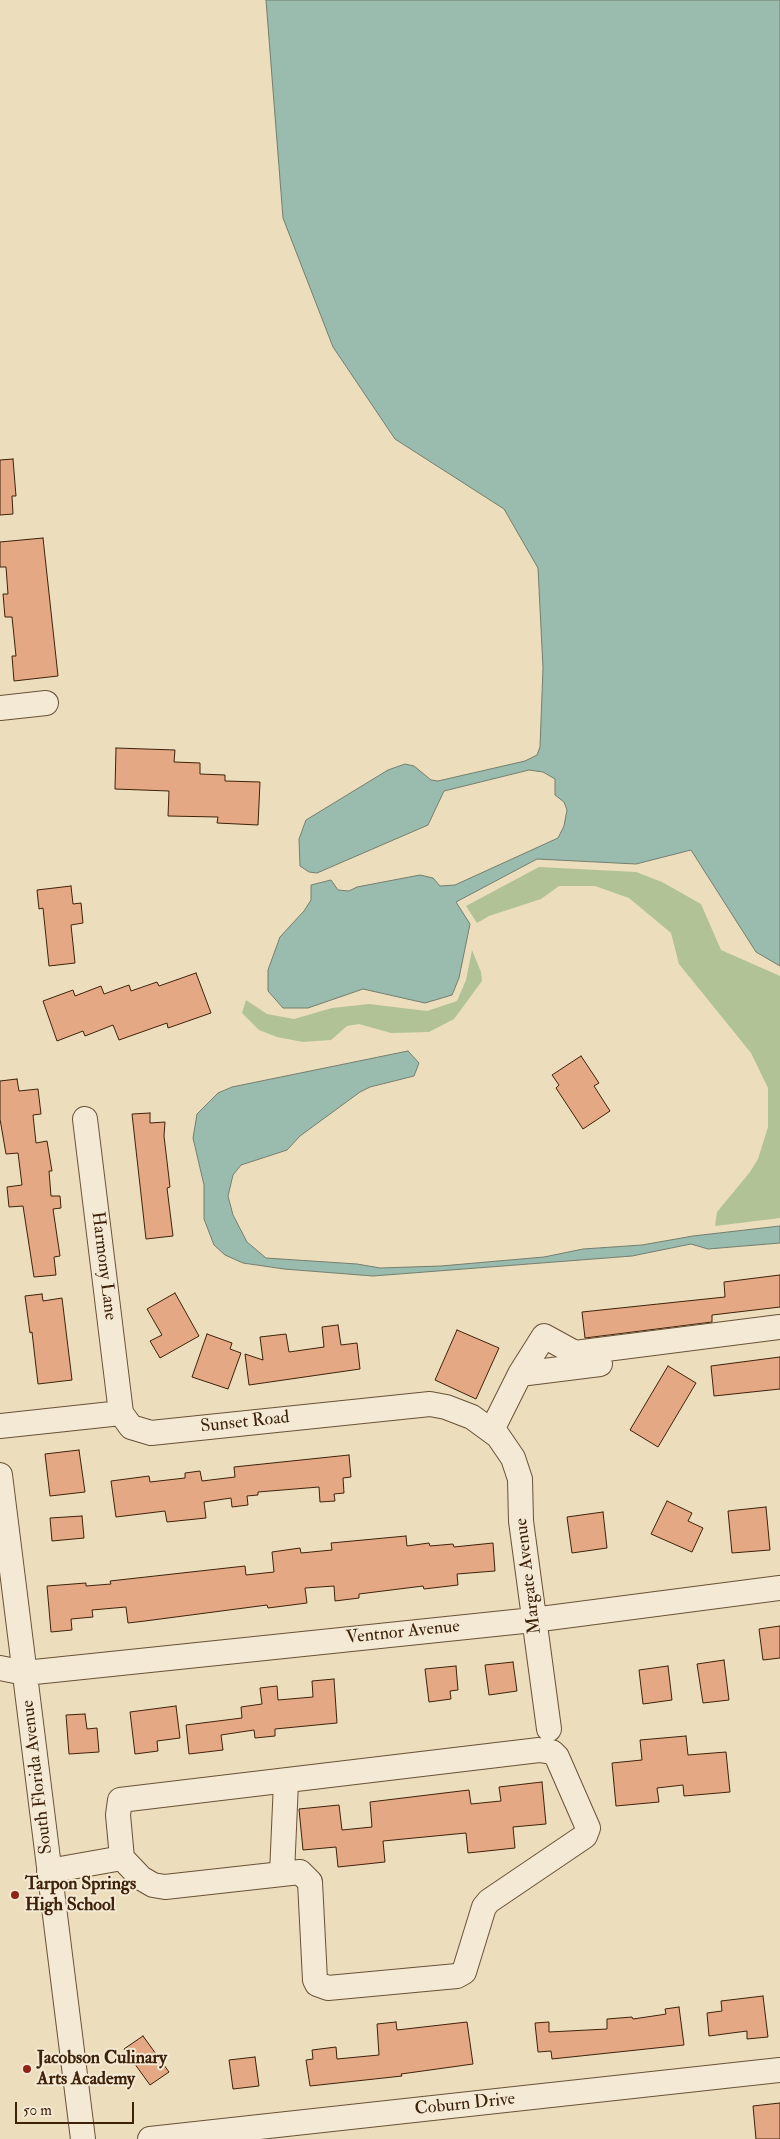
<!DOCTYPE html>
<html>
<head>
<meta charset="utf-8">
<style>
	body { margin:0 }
	#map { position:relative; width:780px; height:2139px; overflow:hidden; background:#ecddbd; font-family:"IM FELL Double Pica",serif }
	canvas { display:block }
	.scale { position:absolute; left:15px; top:2102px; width:119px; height:22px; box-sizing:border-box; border:2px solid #3d2209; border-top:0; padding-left:6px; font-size:15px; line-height:18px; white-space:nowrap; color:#3d2209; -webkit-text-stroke:4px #f3e9d4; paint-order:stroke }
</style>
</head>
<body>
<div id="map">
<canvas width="780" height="2139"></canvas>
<div class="scale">50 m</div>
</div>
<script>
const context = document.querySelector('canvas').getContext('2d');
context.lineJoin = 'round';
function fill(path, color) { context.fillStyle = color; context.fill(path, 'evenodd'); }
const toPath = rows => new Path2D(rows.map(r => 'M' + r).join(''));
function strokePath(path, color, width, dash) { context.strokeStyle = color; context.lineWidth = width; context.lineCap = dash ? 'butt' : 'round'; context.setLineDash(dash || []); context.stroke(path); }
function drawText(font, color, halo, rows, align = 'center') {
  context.font = font + ' "IM FELL Double Pica",serif'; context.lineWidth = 4; context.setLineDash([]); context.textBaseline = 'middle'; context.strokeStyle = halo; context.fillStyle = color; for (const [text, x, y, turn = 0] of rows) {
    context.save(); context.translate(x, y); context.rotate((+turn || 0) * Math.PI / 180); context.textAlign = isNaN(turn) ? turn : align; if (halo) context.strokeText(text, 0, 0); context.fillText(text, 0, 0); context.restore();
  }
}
fill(toPath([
	[539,867,636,872,662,882,701,904,721,950,780,976,780,1218,715,1226,717,1212,750,1172,758,1159,768,1127,768,1088,751,1053,679,964,671,933,629,898,595,886,559,886,541,899,489,916,477,923,466,906],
	[472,950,481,972,482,981,454,1019,429,1032,391,1033,359,1024,347,1026,331,1040,303,1042,277,1037,259,1030,242,1013,246,1000,267,1014,294,1019,332,1008,369,1004,427,1011,457,1001,466,980]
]), '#b1c296');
const water = toPath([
	[266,0,780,0,780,966,756,952,691,850,636,864,537,859,456,902,470,924,459,978,452,995,425,1003,363,989,308,1008,283,1008,268,991,268,970,280,937,304,911,311,900,311,885,331,880,338,890,349,891,357,887,420,875,433,878,440,886,455,885,558,838,564,826,567,810,564,802,555,795,555,779,543,772,529,770,444,791,428,825,317,873,309,872,300,866,299,839,306,820,388,770,405,764,414,766,431,780,438,781,525,761,537,755,540,747,543,668,538,568,504,509,395,439,333,347,283,218,266,0],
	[408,1051,419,1063,414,1076,370,1087,360,1092,300,1136,287,1150,241,1165,233,1175,228,1196,233,1215,247,1242,266,1258,357,1264,380,1268,441,1266,544,1257,583,1249,642,1245,693,1236,780,1226,780,1243,708,1249,691,1244,632,1256,373,1276,284,1269,243,1263,225,1255,214,1245,204,1219,204,1185,193,1138,197,1114,218,1093,232,1087,408,1051]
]);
fill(water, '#99bcaf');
strokePath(water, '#747e6d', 1);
const building = toPath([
	[13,459,16,496,12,496,13,514,0,515,0,460,13,459],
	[43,538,58,676,14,681,12,656,16,656,12,617,5,617,3,594,8,594,6,567,0,567,0,542,43,538],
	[116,748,175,750,174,762,200,763,200,774,225,775,225,781,260,782,258,825,217,823,218,817,168,816,169,791,115,789,116,748],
	[71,886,73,904,81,903,83,923,71,925,75,963,49,966,43,908,39,909,37,890,71,886],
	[196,973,211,1013,168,1028,167,1023,119,1040,113,1025,85,1036,83,1031,57,1041,43,1001,73,990,75,996,101,986,104,994,129,985,131,991,157,982,159,986,196,973],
	[581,1056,599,1083,594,1086,610,1111,583,1129,556,1088,559,1085,552,1075,581,1056],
	[17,1079,19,1091,38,1089,41,1114,33,1115,36,1143,47,1141,52,1171,49,1171,51,1196,60,1196,61,1208,53,1209,60,1256,54,1257,56,1275,34,1277,23,1206,9,1207,7,1187,22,1185,18,1153,6,1154,0,1119,0,1081,17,1079],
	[150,1113,150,1123,165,1122,164,1136,170,1187,167,1188,173,1236,146,1239,132,1114,150,1113],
	[780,1275,780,1307,712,1315,712,1322,585,1338,582,1312,725,1297,724,1282,780,1275],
	[175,1293,199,1336,160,1358,150,1341,162,1335,147,1309,175,1293],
	[42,1294,43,1301,62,1298,72,1380,38,1384,32,1332,30,1333,25,1296,42,1294],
	[338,1325,341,1345,357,1343,360,1369,249,1385,245,1354,263,1360,260,1337,286,1334,289,1352,324,1347,322,1327,338,1325],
	[457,1330,499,1348,476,1399,435,1380,457,1330],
	[207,1334,232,1343,230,1349,241,1353,228,1389,192,1377,207,1334],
	[780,1357,780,1389,714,1396,711,1366,780,1357],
	[668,1366,696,1383,658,1447,630,1430,668,1366],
	[79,1450,85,1492,50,1496,45,1454,79,1450],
	[349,1455,351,1477,343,1478,344,1493,334,1494,335,1501,320,1502,319,1487,258,1492,258,1495,247,1496,248,1505,232,1507,231,1498,204,1502,206,1518,167,1522,165,1511,116,1517,111,1481,149,1476,150,1482,185,1478,185,1473,200,1471,202,1481,235,1477,234,1467,349,1455],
	[667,1501,692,1513,688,1521,703,1528,692,1552,651,1534,667,1501],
	[766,1507,770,1550,732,1553,728,1511,766,1507],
	[603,1512,607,1548,572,1553,567,1517,603,1512],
	[82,1516,84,1538,52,1541,50,1518,82,1516],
	[406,1536,407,1546,429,1543,430,1546,453,1544,454,1547,493,1543,495,1571,457,1574,458,1585,424,1589,423,1586,359,1594,359,1598,335,1601,334,1586,305,1588,307,1603,268,1608,267,1605,145,1621,128,1623,126,1607,92,1610,93,1617,71,1619,72,1630,51,1632,47,1586,86,1583,86,1586,111,1584,110,1581,245,1566,246,1575,274,1572,272,1552,300,1548,301,1553,332,1550,331,1543,406,1536],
	[780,1626,780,1658,763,1660,759,1629,780,1626],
	[724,1660,729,1700,703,1703,697,1664,724,1660],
	[513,1662,517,1691,489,1695,485,1665,513,1662],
	[456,1666,458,1690,450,1691,451,1699,429,1702,425,1669,456,1666],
	[668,1666,672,1700,643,1704,639,1670,668,1666],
	[334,1679,337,1723,275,1729,275,1736,255,1738,254,1730,221,1735,223,1750,189,1754,186,1725,242,1718,241,1707,262,1704,260,1688,277,1686,278,1700,313,1697,312,1681,334,1679],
	[176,1706,180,1738,157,1741,158,1751,135,1754,130,1712,176,1706],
	[85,1714,87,1729,97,1728,99,1752,69,1754,66,1715,85,1714],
	[686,1736,688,1755,726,1752,730,1792,684,1796,683,1785,657,1788,659,1802,616,1806,612,1763,642,1760,640,1740,686,1736],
	[542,1782,546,1824,513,1827,515,1848,468,1853,466,1833,383,1841,385,1862,338,1867,336,1847,303,1850,299,1809,339,1805,342,1830,372,1827,370,1802,469,1790,471,1804,501,1801,499,1787,542,1782],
	[763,1996,768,2037,747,2039,747,2031,709,2036,707,2013,722,2011,721,2001,763,1996],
	[679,2007,684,2045,552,2059,551,2051,538,2052,535,2023,549,2022,549,2032,607,2029,607,2019,632,2017,633,2019,660,2015,666,2014,665,2009,679,2007],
	[396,2022,397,2030,467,2022,473,2064,401,2074,402,2076,310,2086,306,2060,313,2059,312,2050,336,2047,337,2059,379,2055,377,2024,396,2022],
	[143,2036,169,2072,150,2085,124,2049,143,2036],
	[255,2057,259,2086,233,2089,229,2060,255,2057],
	[780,2103,780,2139,756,2139,753,2106,780,2103]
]);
fill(building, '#e5a885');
strokePath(building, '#3d2209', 1);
const minor = toPath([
	[0,708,46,703],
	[85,1119,121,1413],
	[520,1374,600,1364],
	[0,1426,121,1413,131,1427,151,1433,430,1404,446,1407,472,1417,498,1436,513,1458,520,1479,521,1521,549,1729],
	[492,1430,520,1374,544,1336,575,1353,780,1327],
	[0,1475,83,2139],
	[0,1668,25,1673,533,1620,780,1588],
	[49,1871,122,1858,118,1815,120,1800,539,1750,552,1752,557,1757,588,1828,585,1836,489,1901,484,1907,464,1972,457,1976,328,1988,317,1984,315,1980,310,1882,300,1872,165,1887,153,1885,141,1878,122,1858],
	[282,1874,286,1782],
	[150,2139,780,2070]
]);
strokePath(minor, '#695136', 26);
strokePath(minor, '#f3e9d4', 24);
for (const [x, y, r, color] of [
	[15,1895,5,"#8f2418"],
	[27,2069,5,"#8f2418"]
]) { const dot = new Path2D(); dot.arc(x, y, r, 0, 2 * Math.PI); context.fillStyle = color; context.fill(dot); strokePath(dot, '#f3e9d4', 2); }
drawText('18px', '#3d2209', '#f3e9d4', [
	["Harmony Lane",103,1266,83],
	["Sunset Road",245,1423,-6],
	["Margate Avenue",529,1576,-97],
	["Ventnor Avenue",403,1633,-6],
	["South Florida Avenue",38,1777,-97],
	["Coburn Drive",465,2105,-6]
]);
drawText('bold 18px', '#3d2209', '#f3e9d4', [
	["Tarpon Springs",25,1885],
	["High School",25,1906],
	["Jacobson Culinary",37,2059],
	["Arts Academy",37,2080]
], 'left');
</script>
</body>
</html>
